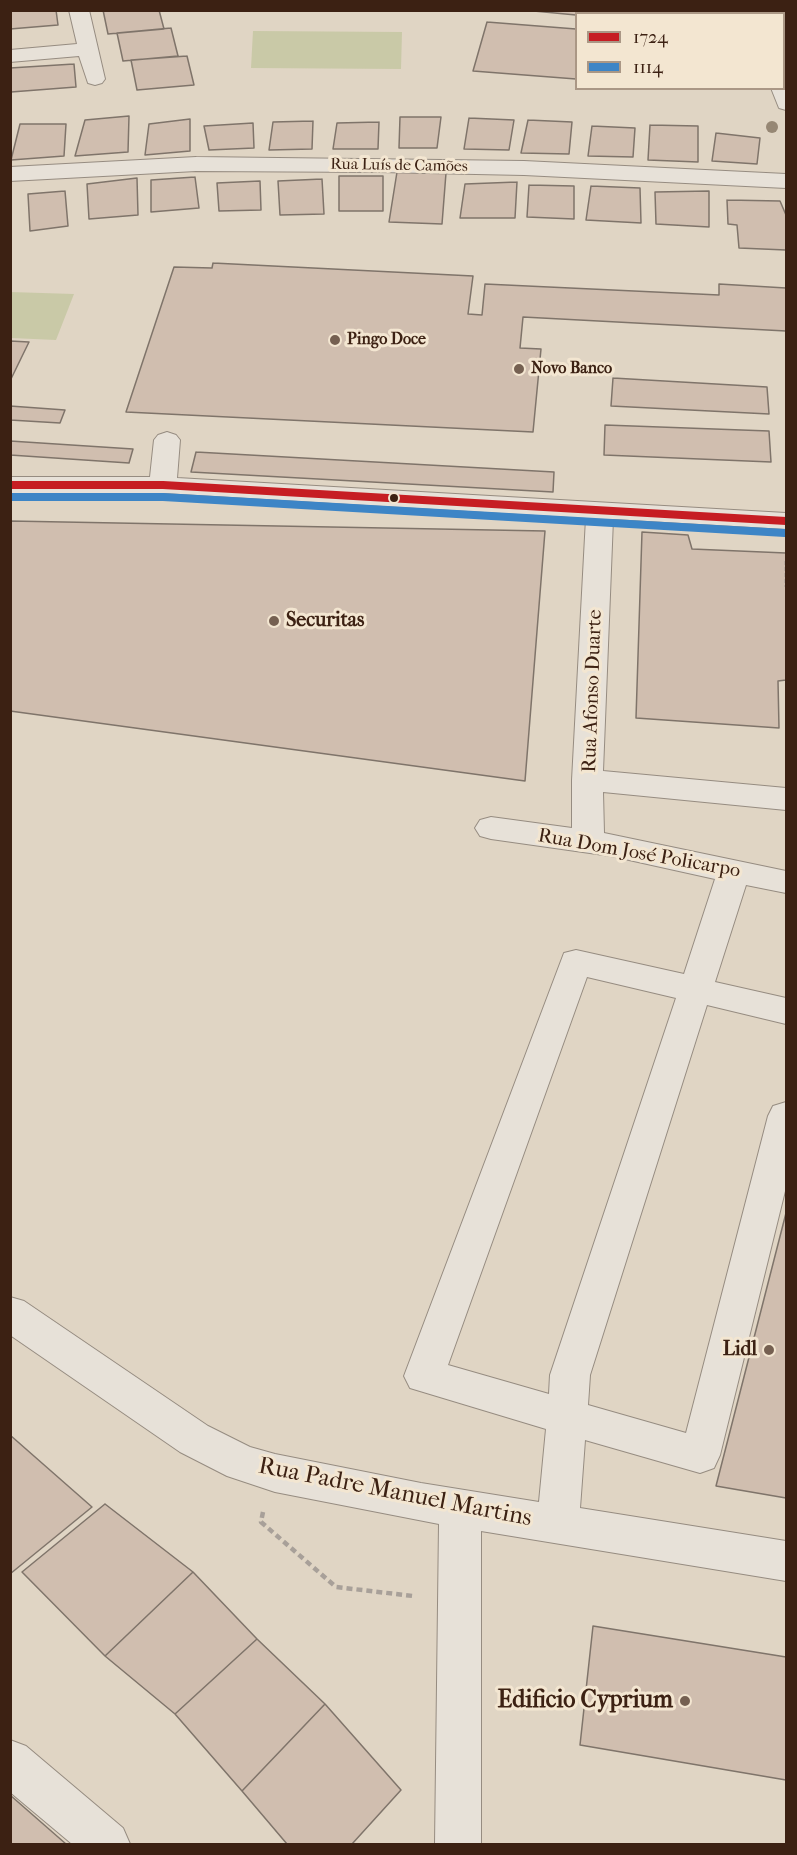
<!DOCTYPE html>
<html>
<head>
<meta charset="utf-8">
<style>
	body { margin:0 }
	#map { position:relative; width:797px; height:1855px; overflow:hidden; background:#e0d5c4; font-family:"IM FELL French Canon",serif }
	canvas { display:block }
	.frame { position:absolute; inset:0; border:12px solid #3c2113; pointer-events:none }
	.legend { position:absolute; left:575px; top:12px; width:210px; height:78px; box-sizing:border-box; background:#f3e6d1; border:2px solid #aa9785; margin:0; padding:8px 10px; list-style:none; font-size:18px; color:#3c2113 }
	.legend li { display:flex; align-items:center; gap:12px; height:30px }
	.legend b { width:30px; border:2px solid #aa9785 }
</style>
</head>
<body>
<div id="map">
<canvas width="797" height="1855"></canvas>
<div class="frame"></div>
<ul class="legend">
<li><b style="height:8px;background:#c61d23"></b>1724</li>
<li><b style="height:8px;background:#3d85c6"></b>1114</li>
</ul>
</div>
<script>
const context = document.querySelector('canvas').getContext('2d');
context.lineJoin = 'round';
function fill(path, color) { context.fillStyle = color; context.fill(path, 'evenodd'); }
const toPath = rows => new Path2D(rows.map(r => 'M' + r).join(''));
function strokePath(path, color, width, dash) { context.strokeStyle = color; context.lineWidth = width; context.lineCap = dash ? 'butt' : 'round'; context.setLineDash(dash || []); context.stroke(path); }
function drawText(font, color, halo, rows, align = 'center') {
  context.font = font + ' "IM FELL French Canon",serif'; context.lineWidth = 6; context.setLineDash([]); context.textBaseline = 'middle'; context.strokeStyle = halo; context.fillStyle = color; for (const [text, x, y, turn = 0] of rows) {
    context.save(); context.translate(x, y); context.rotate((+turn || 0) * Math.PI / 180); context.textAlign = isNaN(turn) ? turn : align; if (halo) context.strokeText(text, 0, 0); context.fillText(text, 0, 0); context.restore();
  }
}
fill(toPath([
	[253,31,402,32,401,69,251,68],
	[10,292,74,294,56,340,11,338]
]), '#c9c9a7');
const building = toPath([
	[10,10,56,10,58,25,10,29,10,10],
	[103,10,159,10,164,29,108,34,103,10],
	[523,10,703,10,713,11,713,14,576,15,523,10],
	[487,22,576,29,576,79,473,71,487,22],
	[171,28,178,56,123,61,117,33,171,28],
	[187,56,194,85,137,90,131,60,187,56],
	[74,64,76,87,11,92,10,68,74,64],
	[129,116,128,152,75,156,85,120,129,116],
	[400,117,441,117,437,148,399,148,400,117],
	[469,118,514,120,509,150,464,149,469,118],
	[190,119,190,151,145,155,149,124,190,119],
	[528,120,572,122,569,154,521,153,528,120],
	[313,121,312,149,269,150,273,122,313,121],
	[379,122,378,149,333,149,337,123,379,122],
	[253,123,254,148,209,150,204,126,253,123],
	[20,124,66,124,64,156,11,160,20,124],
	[650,125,698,126,698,162,648,160,650,125],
	[592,126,635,128,633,157,588,156,592,126],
	[716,133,760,138,757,164,712,161,716,133],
	[397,172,446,173,442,224,389,222,397,172],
	[339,176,383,176,383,211,339,211,339,176],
	[195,177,199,208,151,212,151,180,195,177],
	[137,178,138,215,89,219,87,184,137,178],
	[322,179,324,214,280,215,278,181,322,179],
	[260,181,261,210,219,211,217,183,260,181],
	[517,182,515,218,460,218,465,184,517,182],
	[529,185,574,186,574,219,527,217,529,185],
	[591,186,640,188,641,223,586,220,591,186],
	[65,191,68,226,30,231,28,194,65,191],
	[709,191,709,227,656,224,655,192,709,191],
	[727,200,780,201,786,215,786,250,739,248,737,225,728,224,727,200],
	[213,263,473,276,468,314,482,315,485,284,719,295,719,284,786,288,786,331,523,317,520,348,541,349,533,432,126,412,174,267,212,268,213,263],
	[10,341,29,342,10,381,10,341],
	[613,378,767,387,769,414,611,406,613,378],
	[10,406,65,410,60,423,10,420,10,406],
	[605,425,769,431,771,462,604,455,605,425],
	[10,441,133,449,129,463,10,455,10,441],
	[196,452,554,472,553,492,191,472,196,452],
	[10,521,545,531,525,781,10,711,10,521],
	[642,532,688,535,692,549,786,553,786,680,778,681,779,728,636,718,642,532],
	[786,1213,786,1498,716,1486,786,1213],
	[10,1435,92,1507,10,1574,10,1435],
	[105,1504,193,1572,105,1656,22,1572,105,1504],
	[193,1572,257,1639,175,1714,105,1656,193,1572],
	[593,1626,786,1657,786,1780,580,1745,593,1626],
	[257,1639,325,1704,242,1791,175,1714,257,1639],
	[325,1704,401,1790,352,1844,287,1844,242,1791,325,1704],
	[10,1795,66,1844,10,1844,10,1795]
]);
fill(building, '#d0beaf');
strokePath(building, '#7f746a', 1.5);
const minor = toPath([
	[69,10,89,10,105,79,102,83,95,85,88,83,79,56,10,62,10,50,77,44,69,10],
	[779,10,786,10,786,47,784,48,784,14,777,14,779,10],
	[784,82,786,83,786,110,779,108,771,88,784,88,784,82],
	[196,157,524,161,786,174,786,188,524,175,379,172,196,171,10,181,10,167,196,157],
	[167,432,176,435,180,440,177,478,786,513,786,529,613,519,603,771,786,788,786,810,603,792,604,833,786,871,786,893,746,885,715,982,786,998,786,1024,707,1005,590,1375,588,1405,686,1433,768,1116,773,1106,786,1102,786,1187,720,1455,714,1468,700,1473,585,1440,580,1508,786,1541,786,1581,481,1531,481,1844,435,1844,439,1524,275,1492,227,1476,180,1452,10,1335,10,1297,24,1301,208,1426,250,1447,275,1454,421,1483,539,1502,546,1429,410,1388,404,1376,564,953,576,950,684,974,715,879,611,856,491,839,480,836,475,828,480,820,491,817,572,828,572,780,586,518,163,493,10,493,10,477,150,477,154,440,158,435,167,432],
	[587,977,676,998,550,1375,549,1394,448,1365,587,977],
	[10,1740,26,1746,123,1828,130,1844,72,1844,10,1792,10,1740]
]);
strokePath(minor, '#968c81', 2);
strokePath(toPath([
	[786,561,786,587]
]), '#a8a099', 3, [4, 2]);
strokePath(toPath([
	[263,1512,261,1522,336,1587,413,1596]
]), '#a8a099', 4.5, [6, 4]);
fill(minor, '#e7e1d8');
strokePath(toPath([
	[10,485,163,485,786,521]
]), '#c61d23', 8);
strokePath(toPath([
	[10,497,163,497,785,533]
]), '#3d85c6', 8);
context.fillStyle = '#968774';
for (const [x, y] of [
	[772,127]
]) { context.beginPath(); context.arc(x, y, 6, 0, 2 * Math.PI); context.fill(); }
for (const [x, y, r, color] of [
	[335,340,6,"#756051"],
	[519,369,6,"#756051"],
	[394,498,5,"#3c2113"],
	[274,621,6,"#756051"],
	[769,1350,6,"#756051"],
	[685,1701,6,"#756051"]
]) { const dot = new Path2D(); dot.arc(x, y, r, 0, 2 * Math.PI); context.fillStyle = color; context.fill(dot); strokePath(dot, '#f3e6d1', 2); }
drawText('16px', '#3c2113', '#f3e6d1', [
	["Rua Luís de Camões",399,166,1]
]);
drawText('bold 16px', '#3c2113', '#f3e6d1', [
	["Pingo Doce",347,340],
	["Novo Banco",531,369]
], 'left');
drawText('bold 20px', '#3c2113', '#f3e6d1', [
	["Securitas",286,621],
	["Lidl",757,1350,"right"]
], 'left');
drawText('20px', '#3c2113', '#f3e6d1', [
	["Rua Afonso Duarte",593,691,-88],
	["Rua Dom José Policarpo",639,854,10]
]);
drawText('24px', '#3c2113', '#f3e6d1', [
	["Rua Padre Manuel Martins",395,1493,11]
]);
drawText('bold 24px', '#3c2113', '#f3e6d1', [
	["Edificio Cyprium",673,1701]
], 'right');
</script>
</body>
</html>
